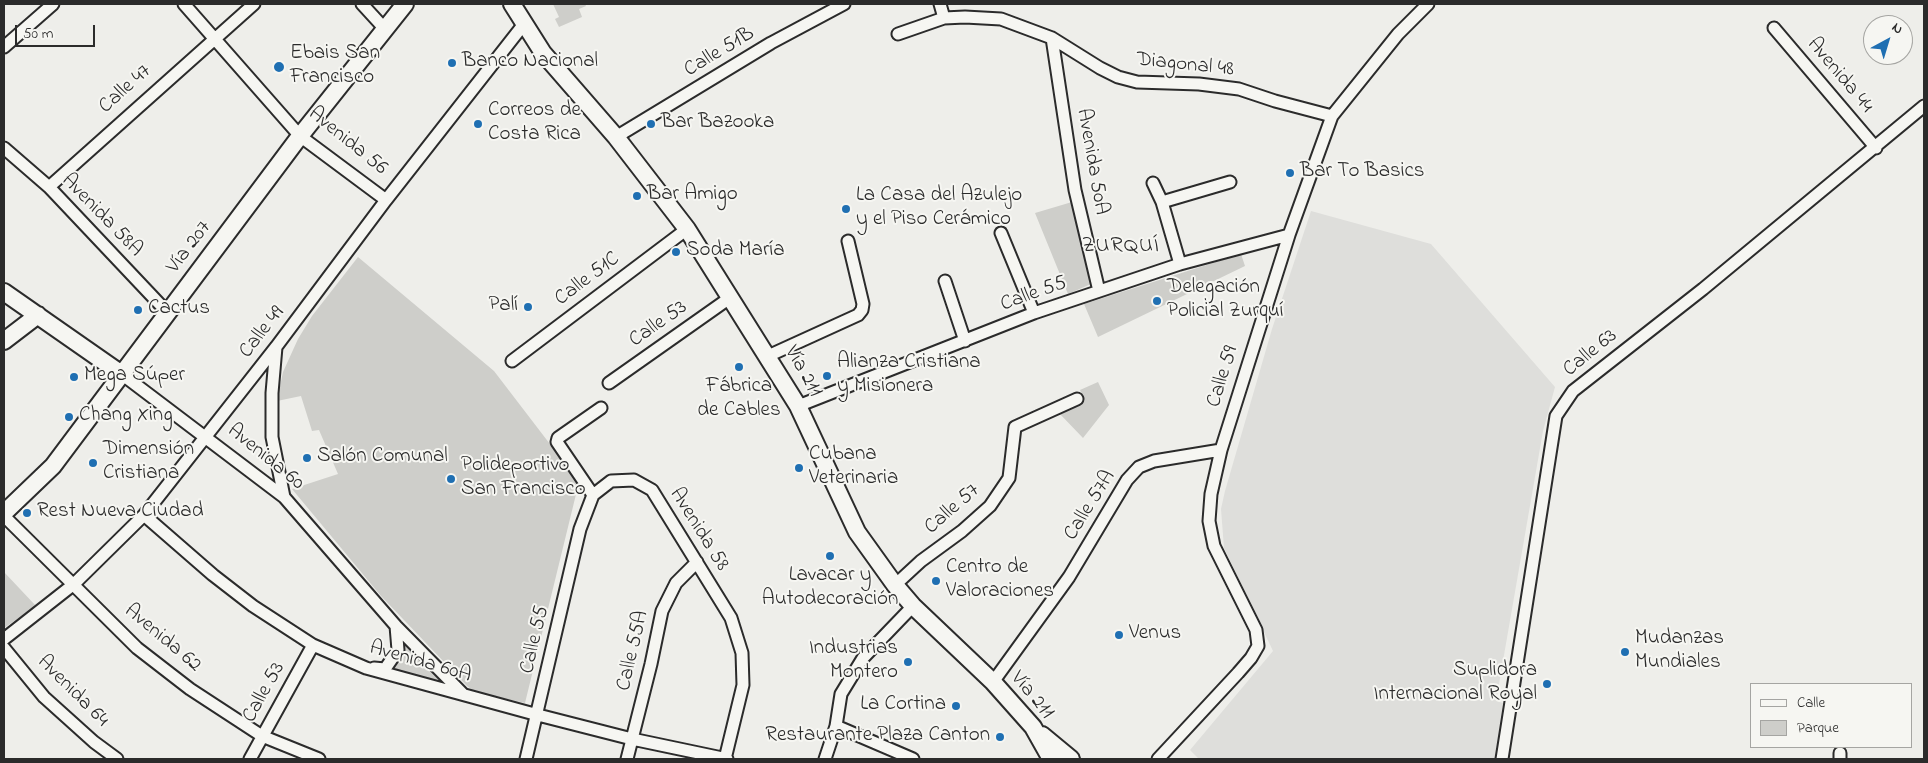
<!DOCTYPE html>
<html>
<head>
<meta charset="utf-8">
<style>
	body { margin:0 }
	#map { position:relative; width:1928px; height:763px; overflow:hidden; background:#eeeeea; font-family:"Indie Flower",sans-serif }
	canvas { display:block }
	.frame { position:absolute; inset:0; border:5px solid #2b2b2b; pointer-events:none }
	.legend { position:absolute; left:1750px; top:683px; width:162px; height:65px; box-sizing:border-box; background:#f6f6f2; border:1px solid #a5a5a2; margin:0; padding:6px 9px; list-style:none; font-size:15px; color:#2b2b2b }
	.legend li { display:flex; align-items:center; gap:10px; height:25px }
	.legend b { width:25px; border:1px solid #a5a5a2 }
	.north { position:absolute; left:1863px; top:15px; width:50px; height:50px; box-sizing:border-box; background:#f6f6f2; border:1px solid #a5a5a2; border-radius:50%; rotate:39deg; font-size:14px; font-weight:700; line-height:20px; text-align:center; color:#2b2b2b }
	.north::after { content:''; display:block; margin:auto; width:18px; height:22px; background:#1f6fb2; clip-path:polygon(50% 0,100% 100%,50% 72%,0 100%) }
	.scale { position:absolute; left:15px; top:25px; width:80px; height:22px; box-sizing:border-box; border:2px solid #2b2b2b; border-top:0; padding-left:6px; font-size:15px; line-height:18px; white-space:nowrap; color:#2b2b2b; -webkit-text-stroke:4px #f6f6f2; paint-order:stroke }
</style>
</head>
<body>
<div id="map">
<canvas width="1928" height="763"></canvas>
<div class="frame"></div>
<ul class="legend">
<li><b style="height:6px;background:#f6f6f2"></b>Calle</li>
<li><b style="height:14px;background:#cececa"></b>Parque</li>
</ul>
<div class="north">N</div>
<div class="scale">50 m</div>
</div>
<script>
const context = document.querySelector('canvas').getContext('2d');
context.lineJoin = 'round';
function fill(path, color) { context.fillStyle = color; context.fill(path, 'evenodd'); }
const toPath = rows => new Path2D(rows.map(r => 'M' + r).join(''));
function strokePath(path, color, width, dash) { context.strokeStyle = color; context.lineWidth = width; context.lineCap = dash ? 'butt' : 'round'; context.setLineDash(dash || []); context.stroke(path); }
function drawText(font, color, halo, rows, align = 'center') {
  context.font = font + ' "Indie Flower",sans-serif'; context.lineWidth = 4; context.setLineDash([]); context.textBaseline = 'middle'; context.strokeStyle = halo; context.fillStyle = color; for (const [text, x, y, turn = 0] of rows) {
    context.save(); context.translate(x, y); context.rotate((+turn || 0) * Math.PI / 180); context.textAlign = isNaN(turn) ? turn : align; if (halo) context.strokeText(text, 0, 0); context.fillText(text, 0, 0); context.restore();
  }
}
fill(toPath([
	[1311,211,1431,244,1555,387,1543,431,1496,701,1503,703,1495,759,1199,759,1190,750,1273,651,1224,548,1221,509,1225,491,1272,329]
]), '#dededb');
fill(toPath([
	[553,4,585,4,586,6,579,9,582,17,559,27,555,19,559,17],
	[1072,202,1091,284,1068,294,1035,213],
	[1241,254,1245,266,1098,337,1084,304],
	[358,257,494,371,579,482,525,703,475,692,467,686,381,596,292,489,338,474,319,430,312,431,301,396,277,401,283,372,298,339,312,316],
	[1098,382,1109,405,1083,438,1058,412,1085,401,1080,390],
	[4,572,36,606,4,628],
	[402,641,445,684,389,671,402,654]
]), '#cececa');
const street = toPath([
	[184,4,300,136,386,200],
	[362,4,384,28],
	[940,4,944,18],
	[1774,28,1876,148],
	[898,34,944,18,965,17,1001,19,1052,38,1100,68,1118,77,1137,82,1199,84,1239,89,1275,101,1332,116],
	[1052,38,1075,190,1099,291],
	[4,47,53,4],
	[616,137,771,43,844,4],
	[4,148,49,187,168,313],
	[1153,183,1162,202,1180,264],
	[49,187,254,4],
	[1162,202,1230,182],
	[1001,233,1034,313],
	[945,281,965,341],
	[276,347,272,393,272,437,284,497],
	[768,356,858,315,862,310,863,304,848,241],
	[512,361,687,229],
	[123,375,284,497,396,626,463,694],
	[609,383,731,297],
	[798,406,1034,313,1180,264,1289,235],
	[593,495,557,442,558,438,601,408],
	[144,515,213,575,253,606,313,645,366,668,538,715,632,739,727,759],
	[4,516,137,648,190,689,262,736,319,759],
	[895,585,921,561,962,531,990,506,1009,478,1015,427,1077,399],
	[4,639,74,584,144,515,276,347,386,200,524,24],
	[4,648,44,697,94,742,117,759],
	[374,668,385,669,398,650,396,626],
	[993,682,1069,577,1127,480,1139,467,1154,461,1221,450],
	[836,726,913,759],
	[1840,753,1840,759],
	[250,759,313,645],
	[526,759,580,529,593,495,611,481,634,480,652,490,673,524,731,618,742,653,743,685,725,759],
	[627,759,651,664,662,611,676,583,697,562],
	[825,759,836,726,841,694,863,658,913,606],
	[1158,759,1238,673,1251,658,1258,646,1256,630,1214,546,1209,521,1211,494,1221,450,1289,235,1332,116,1398,34,1428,4],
	[1502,759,1556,416,1573,391,1703,289,1924,106]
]);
const secondary = toPath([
	[512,4,543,53,616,137,687,229,798,406,857,532,895,585,913,606,993,682,1033,727,1051,759],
	[4,292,123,375],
	[4,341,38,315],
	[4,513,53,466,300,136,405,4],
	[1042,735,1071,759]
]);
strokePath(street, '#2b2b2b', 15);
strokePath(secondary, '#2b2b2b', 20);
strokePath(street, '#f6f6f2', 11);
strokePath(secondary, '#f6f6f2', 16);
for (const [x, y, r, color] of [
	[452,63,5,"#1f6fb2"],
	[279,67,6,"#1f6fb2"],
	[478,124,5,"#1f6fb2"],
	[651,124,5,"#1f6fb2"],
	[1290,173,5,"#1f6fb2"],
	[637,196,5,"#1f6fb2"],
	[846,209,5,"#1f6fb2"],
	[676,252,5,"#1f6fb2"],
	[1157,301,5,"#1f6fb2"],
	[528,307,5,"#1f6fb2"],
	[138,310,5,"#1f6fb2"],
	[739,367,5,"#1f6fb2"],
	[827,376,5,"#1f6fb2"],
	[74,377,5,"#1f6fb2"],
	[69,417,5,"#1f6fb2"],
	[307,458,5,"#1f6fb2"],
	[93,463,5,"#1f6fb2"],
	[799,468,5,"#1f6fb2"],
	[451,479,5,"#1f6fb2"],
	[27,513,5,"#1f6fb2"],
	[830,556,5,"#1f6fb2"],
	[936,581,5,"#1f6fb2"],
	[1119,635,5,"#1f6fb2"],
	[1625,652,5,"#1f6fb2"],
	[908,662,5,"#1f6fb2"],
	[1547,684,5,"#1f6fb2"],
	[956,706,5,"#1f6fb2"],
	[1000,737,5,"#1f6fb2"]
]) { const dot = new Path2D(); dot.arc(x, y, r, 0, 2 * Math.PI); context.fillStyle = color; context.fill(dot); strokePath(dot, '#f6f6f2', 2); }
drawText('21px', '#2b2b2b', '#f6f6f2', [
	["Calle 51B",720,53,-31],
	["Diagonal 48",1185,66,6],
	["Avenida 44",1839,76,50],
	["Calle 47",126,90,-42],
	["Avenida 56",347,142,39],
	["Avenida 50A",1091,162,80],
	["Avenida 58A",101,216,46],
	["Vía 207",190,248,-53],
	["Calle 51C",588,280,-37],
	["Calle 55",1034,295,-20],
	["Calle 53",659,325,-35],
	["Calle 49",263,333,-52],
	["Calle 63",1591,354,-39],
	["Vía 211",802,372,60],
	["Calle 59",1224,377,-73],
	["Avenida 60",265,458,39],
	["Calle 57A",1091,506,-58],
	["Calle 57",953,510,-41],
	["Avenida 58",698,530,58],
	["Avenida 62",162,639,40],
	["Calle 55",536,640,-77],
	["Calle 55A",634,651,-77],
	["Avenida 60A",420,663,16],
	["Avenida 64",72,692,45],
	["Calle 53",265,693,-61],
	["Vía 211",1031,696,50]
]);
drawText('21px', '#2b2b2b', '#f6f6f2', [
	["Ebais San",290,55],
	["Francisco",290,79],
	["Banco Nacional",462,63],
	["Correos de",488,112],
	["Costa Rica",488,136],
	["Bar Bazooka",661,124],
	["Bar To Basics",1300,173],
	["Bar Amigo",647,196],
	["La Casa del Azulejo",856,197],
	["y el Piso Cerámico",856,221],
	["Soda María",686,252],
	["Delegación",1167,289],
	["Policial Zurquí",1167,313],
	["Palí",518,307,"right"],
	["Cactus",148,310],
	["Alianza Cristiana",837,364],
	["y Misionera",837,388],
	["Mega Súper",84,377],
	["Fábrica",739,388,"center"],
	["de Cables",739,412,"center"],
	["Chang Xing",79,417],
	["Dimensión",103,451],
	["Cristiana",103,475],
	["Cubana",809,456],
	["Veterinaria",809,480],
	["Salón Comunal",317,458],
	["Polideportivo",461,467],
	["San Francisco",461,491],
	["Rest Nueva Ciudad",37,513],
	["Centro de",946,569],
	["Valoraciones",946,593],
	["Lavacar y",830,577,"center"],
	["Autodecoración",830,601,"center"],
	["Venus",1129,635],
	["Mudanzas",1635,640],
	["Mundiales",1635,664],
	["Industrias",898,650,"right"],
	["Montero",898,674,"right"],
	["Suplidora",1537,672,"right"],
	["Internacional Royal",1537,696,"right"],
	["La Cortina",946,706,"right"],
	["Restaurante Plaza Canton",990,737,"right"]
], 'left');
context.letterSpacing = '1px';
drawText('22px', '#2b2b2b', '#f6f6f2', [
	["ZURQUÍ",1121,247]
]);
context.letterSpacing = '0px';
</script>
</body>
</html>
